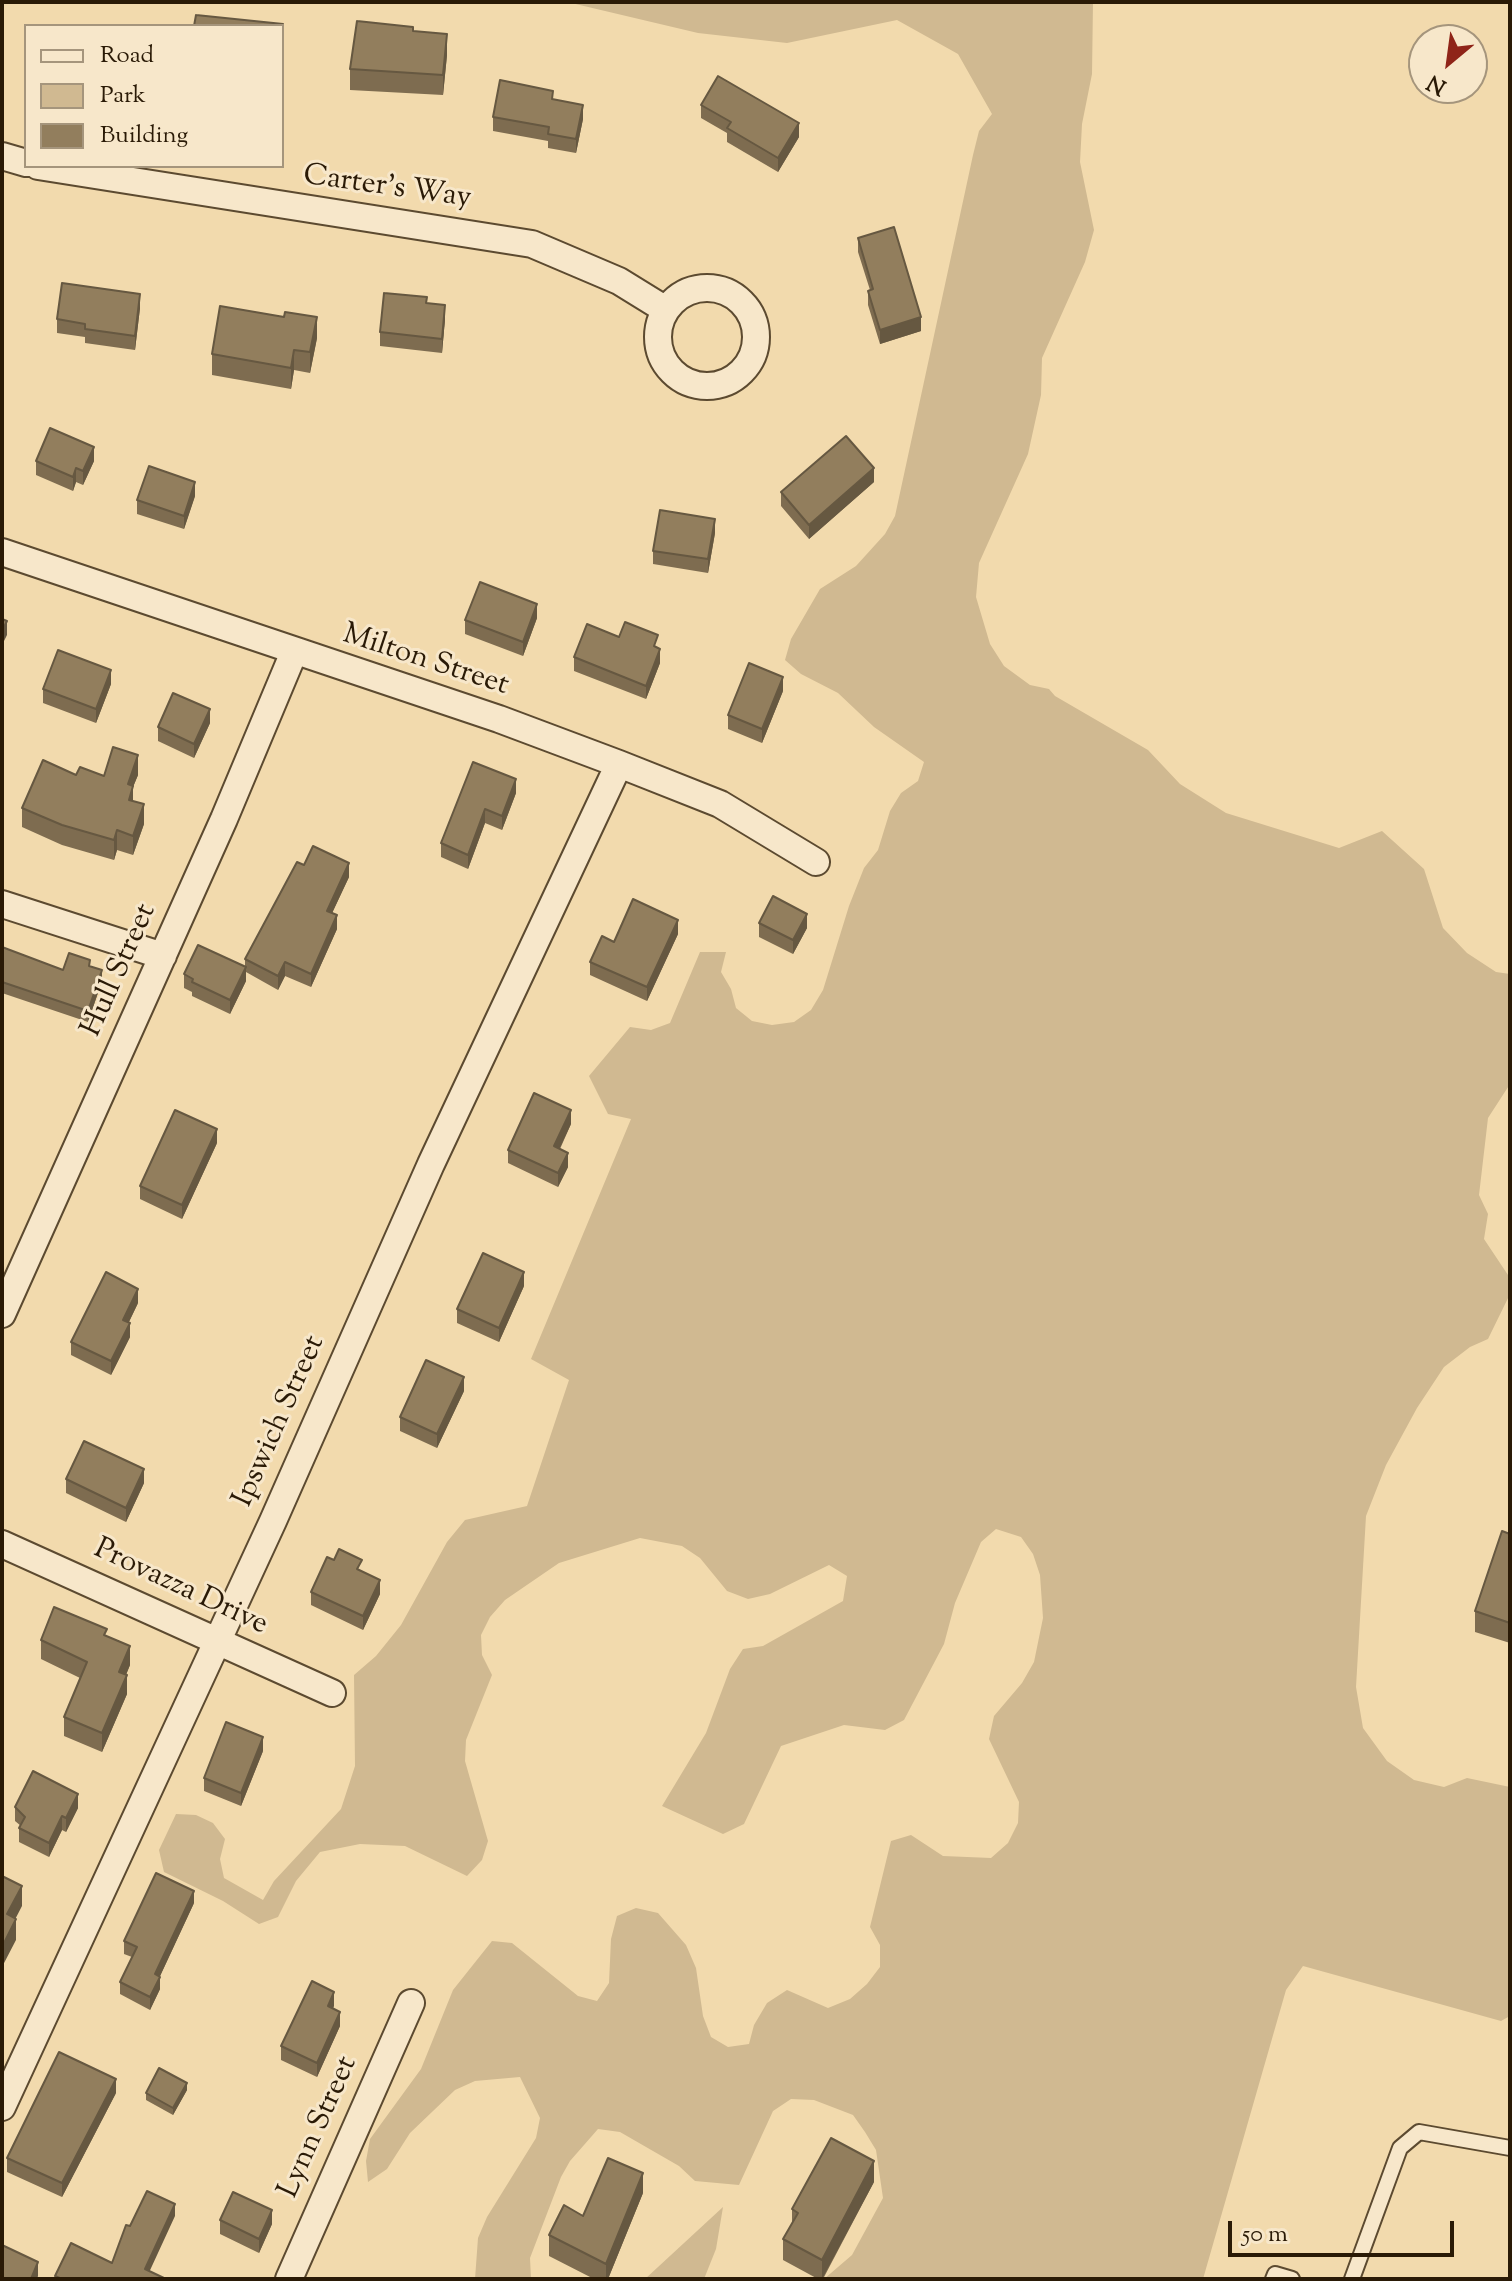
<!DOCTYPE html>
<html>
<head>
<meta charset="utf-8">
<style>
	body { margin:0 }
	#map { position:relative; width:1512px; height:2281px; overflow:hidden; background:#f2daad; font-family:"Sorts Mill Goudy",serif }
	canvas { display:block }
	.frame { position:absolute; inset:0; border:4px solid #2a1a06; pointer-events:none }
	.legend { position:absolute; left:24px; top:24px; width:260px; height:144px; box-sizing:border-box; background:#f7e7ca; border:2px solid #a5957c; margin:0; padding:10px 14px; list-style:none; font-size:24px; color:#2a1a06 }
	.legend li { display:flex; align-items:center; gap:16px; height:40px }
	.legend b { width:40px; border:2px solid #a5957c }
	.north { position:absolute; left:1408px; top:24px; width:80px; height:80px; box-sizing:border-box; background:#f7e7ca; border:2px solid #a5957c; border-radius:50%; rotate:209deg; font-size:22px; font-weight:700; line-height:32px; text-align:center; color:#2a1a06 }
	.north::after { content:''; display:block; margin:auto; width:28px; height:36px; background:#8f2418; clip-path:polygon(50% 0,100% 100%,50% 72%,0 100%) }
	.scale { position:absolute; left:1228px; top:2221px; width:226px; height:36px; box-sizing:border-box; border:4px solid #2a1a06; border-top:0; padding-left:10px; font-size:24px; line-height:28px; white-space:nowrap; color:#2a1a06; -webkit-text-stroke:6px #f7e7ca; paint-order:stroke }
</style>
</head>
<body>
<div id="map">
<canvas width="1512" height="2281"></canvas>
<div class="frame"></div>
<ul class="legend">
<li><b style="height:10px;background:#f7e7ca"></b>Road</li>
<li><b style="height:22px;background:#d0b991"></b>Park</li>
<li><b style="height:22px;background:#927e5d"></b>Building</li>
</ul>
<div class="north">N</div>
<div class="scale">50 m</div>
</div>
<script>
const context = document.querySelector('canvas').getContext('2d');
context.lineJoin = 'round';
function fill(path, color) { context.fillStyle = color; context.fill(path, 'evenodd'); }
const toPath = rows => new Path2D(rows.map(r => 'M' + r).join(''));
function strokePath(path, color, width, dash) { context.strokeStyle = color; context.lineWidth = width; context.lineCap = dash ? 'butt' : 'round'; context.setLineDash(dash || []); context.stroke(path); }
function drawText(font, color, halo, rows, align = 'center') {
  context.font = font + ' "Sorts Mill Goudy",serif'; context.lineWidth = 6; context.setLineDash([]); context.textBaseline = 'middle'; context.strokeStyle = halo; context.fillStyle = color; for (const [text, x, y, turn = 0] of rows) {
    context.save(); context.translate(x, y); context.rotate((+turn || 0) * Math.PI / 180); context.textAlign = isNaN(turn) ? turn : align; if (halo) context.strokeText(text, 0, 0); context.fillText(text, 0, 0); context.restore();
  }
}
fill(toPath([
	[567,2,1093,2,1092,74,1082,124,1080,162,1094,230,1085,262,1042,358,1041,395,1028,454,979,563,976,597,990,644,1004,666,1030,685,1049,689,1055,696,1148,750,1180,784,1226,813,1339,848,1382,831,1424,869,1443,928,1467,953,1496,972,1510,974,1510,1084,1488,1118,1479,1195,1488,1214,1484,1239,1510,1278,1510,1294,1488,1339,1470,1347,1444,1367,1417,1408,1386,1465,1366,1516,1356,1687,1363,1728,1387,1761,1414,1780,1444,1787,1467,1778,1510,1787,1510,2016,1501,2021,1303,1966,1286,1990,1203,2279,824,2279,852,2255,883,2198,876,2150,865,2132,853,2115,814,2100,791,2099,773,2111,739,2185,695,2181,679,2166,620,2132,598,2129,570,2161,561,2177,530,2258,531,2279,475,2279,478,2238,487,2217,536,2138,540,2118,520,2077,475,2081,455,2090,410,2133,387,2169,368,2182,366,2161,370,2139,421,2069,453,1990,492,1941,512,1943,578,1996,597,2001,609,1983,611,1939,617,1916,636,1908,658,1913,686,1945,696,1968,703,2016,711,2037,728,2047,749,2044,754,2025,767,2003,787,1990,828,2008,850,1999,867,1984,880,1967,880,1945,870,1927,891,1841,911,1835,943,1856,991,1858,1008,1843,1018,1823,1019,1802,989,1739,994,1716,1022,1683,1034,1662,1043,1618,1040,1575,1033,1554,1021,1537,996,1529,981,1542,955,1603,944,1644,904,1720,885,1730,844,1725,781,1746,744,1824,723,1834,662,1806,706,1733,730,1669,743,1649,763,1646,843,1601,847,1576,829,1565,770,1594,748,1599,727,1591,700,1558,682,1546,640,1538,559,1563,505,1600,490,1617,481,1635,482,1655,492,1675,466,1740,465,1761,488,1841,482,1860,467,1876,405,1846,360,1844,320,1852,296,1881,278,1917,259,1924,223,1901,164,1872,159,1850,176,1814,196,1815,213,1823,225,1839,220,1859,224,1878,263,1900,274,1881,341,1809,355,1766,354,1675,376,1656,401,1625,447,1542,465,1520,527,1506,569,1380,531,1359,631,1119,608,1114,589,1076,630,1027,651,1030,670,1023,700,952,726,952,721,972,731,989,736,1008,752,1021,772,1025,794,1022,811,1010,823,990,849,906,864,868,878,850,890,811,901,793,918,781,924,762,874,727,838,693,801,674,785,660,791,639,820,589,856,566,885,534,895,516,973,155,979,131,992,114,958,54,897,20,787,43,698,33],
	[723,2207,716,2249,704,2279,645,2279]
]), '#d0b991');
const lane = toPath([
	[1273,2279,1275,2274,1292,2279],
	[1352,2279,1400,2148,1419,2132,1510,2148]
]);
const street = toPath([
	[2,156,26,163],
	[38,166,532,244,619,281,666,310],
	'658 337a49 49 0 1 1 98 0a49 49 0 1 1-98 0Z',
	[2,552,499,719,619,764,720,804,816,862],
	[2,904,163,956],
	[2,1314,224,819,294,652],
	[2,1544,332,1693],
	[2,2107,273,1521,431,1164,619,764],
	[289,2279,411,2003]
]);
strokePath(lane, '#5c4a30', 18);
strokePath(street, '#5c4a30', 30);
strokePath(lane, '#f7e7ca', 14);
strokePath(street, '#f7e7ca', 26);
fill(toPath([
	[447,55,443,95,350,90,350,69],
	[553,99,583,119,576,153,548,148,548,141,493,131,493,117],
	[701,105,799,137,778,172,727,142,727,133,701,118],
	[858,238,921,331,880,344,868,305,868,291,870,290,858,252],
	[140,308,135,350,85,343,85,337,57,333,57,319],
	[445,319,442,353,380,346,380,332],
	[317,338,310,373,294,370,291,389,212,375,212,354],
	[36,461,94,461,83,485,76,482,73,491,36,475],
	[874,482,809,539,781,506,781,492],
	[195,496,184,529,137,514,137,500],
	[715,533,708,573,653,564,653,551],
	[537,618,523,656,465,634,465,620],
	[619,637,658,648,660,663,646,699,574,671,574,657],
	[111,684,96,723,43,703,43,689],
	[783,691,762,743,728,729,728,715],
	[210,723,194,758,158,741,158,727],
	[473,762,516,793,502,830,485,823,468,869,441,857,441,843],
	[76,775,138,775,133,787,133,801,144,824,133,855,117,850,114,860,62,845,22,827,22,808],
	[304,865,349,877,332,913,337,929,311,987,285,976,278,990,246,972,246,981,230,1014,192,996,192,992,184,988,184,974,245,967,245,959],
	[759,923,807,928,793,954,759,937],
	[678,934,647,1001,590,975,590,962,614,942],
	[2,947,63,970,90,966,102,981,88,1022,2,993],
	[571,1124,560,1149,568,1167,558,1187,508,1163,508,1150],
	[217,1143,182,1219,140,1199,140,1186],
	[524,1286,499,1342,457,1323,457,1309],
	[138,1303,129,1322,130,1337,111,1375,71,1355,71,1342],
	[464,1391,437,1448,400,1431,400,1417],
	[66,1479,144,1483,126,1522,66,1493],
	[1510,1534,1510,1643,1475,1632,1475,1611],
	[362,1572,380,1594,363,1630,311,1605,311,1592],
	[107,1636,130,1665,126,1675,127,1694,102,1752,64,1736,64,1717,80,1678,41,1659,41,1640],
	[263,1751,241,1806,204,1791,204,1778],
	[15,1807,78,1808,66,1832,62,1830,49,1857,19,1842,19,1828,21,1826,15,1821],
	[194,1903,160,1976,160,1989,150,2010,120,1994,120,1982,132,1957,124,1954,124,1941],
	[334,2006,333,2008,340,2026,317,2077,281,2060,281,2046],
	[187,2090,173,2115,146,2100,146,2093],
	[116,2093,62,2197,7,2172,7,2158],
	[874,2182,823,2279,818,2279,783,2260,783,2239,792,2223,792,2209],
	[643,2193,608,2279,594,2279,549,2256,549,2235,583,2216],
	[220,2220,272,2224,259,2253,220,2234]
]), '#7e6c50');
fill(toPath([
	[447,34,447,55,443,95,443,75],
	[583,105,583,119,576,153,576,139],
	[799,123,799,137,778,172,778,158],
	[140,294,140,308,135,350,135,336],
	[445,305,445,319,442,353,442,339],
	[317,317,317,338,310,373,310,352],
	[921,317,921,331,880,344,880,330],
	[294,350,294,370,291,389,291,368],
	[94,447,94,461,83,485,83,471],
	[76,468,76,482,73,491,73,477],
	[874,468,874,482,809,539,809,525],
	[195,482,195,496,184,529,184,516],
	[715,519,715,533,708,573,708,559],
	[537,604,537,618,523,656,523,642],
	[7,621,7,635,2,645,2,631],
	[660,649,660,663,646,699,646,686],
	[111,670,111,684,96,723,96,709],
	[783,677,783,691,762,743,762,729],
	[210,709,210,723,194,758,194,744],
	[138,755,138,775,133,787,133,805,129,819,128,784],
	[516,779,516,793,502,830,502,816],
	[144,804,144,824,133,855,133,836],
	[485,809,485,823,468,869,468,855],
	[117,830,117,850,114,860,114,840],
	[349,863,349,877,327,924,327,911],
	[807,914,807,928,793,954,793,940],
	[337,915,337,929,311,987,311,974],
	[678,920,678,934,647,1001,647,987],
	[285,962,285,976,278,990,278,976],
	[246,967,246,981,230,1014,230,1000],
	[102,970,102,981,88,1022,88,1011],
	[571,1110,571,1124,554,1160,554,1146],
	[217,1129,217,1143,182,1219,182,1205],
	[568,1153,568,1167,558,1187,558,1173],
	[524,1272,524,1286,499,1342,499,1328],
	[138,1289,138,1303,123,1334,123,1320],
	[130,1323,130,1337,111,1375,111,1361],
	[464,1377,464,1391,437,1448,437,1434],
	[144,1469,144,1483,126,1522,126,1508],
	[380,1580,380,1594,363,1630,363,1616],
	[130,1646,130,1665,119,1691,119,1672],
	[127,1675,127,1694,102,1752,102,1733],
	[263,1737,263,1751,241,1806,241,1793],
	[78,1794,78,1808,66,1832,66,1818],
	[62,1816,62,1830,49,1857,49,1843],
	[22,1886,22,1906,7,1935,7,1914],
	[194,1891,194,1903,155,1987,155,1974],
	[16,1919,16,1940,2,1967,2,1947],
	[160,1977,160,1989,150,2010,150,1997],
	[334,1992,334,2006,328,2020,328,2006],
	[340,2012,340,2026,317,2077,317,2063],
	[116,2079,116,2093,62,2197,62,2183],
	[187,2083,187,2090,173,2115,173,2108],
	[874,2161,874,2182,822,2279,822,2260],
	[643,2173,643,2193,608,2279,606,2279,606,2264],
	[175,2204,175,2216,146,2279,145,2269],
	[272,2210,272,2224,259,2253,259,2239],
	[38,2262,38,2276,37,2279,31,2279]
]), '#665841');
const building = toPath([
	[196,15,283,24,282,34,282,26,194,26,196,15],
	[357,21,413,27,413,31,447,34,443,75,350,69,357,21],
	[718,76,799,123,778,158,727,128,731,122,701,105,718,76],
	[500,80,553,91,552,99,583,105,576,139,548,134,549,127,493,117,500,80],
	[894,227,921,317,880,330,868,291,873,289,858,238,894,227],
	[62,283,140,294,135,336,85,329,85,324,57,319,62,283],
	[384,293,427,297,426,303,445,305,442,339,380,332,384,293],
	[220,306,284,317,285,312,317,317,310,352,294,350,291,368,212,354,220,306],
	[50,428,94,447,83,471,76,468,73,477,36,461,50,428],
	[846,436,874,468,809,525,781,492,846,436],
	[149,466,195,482,184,516,137,500,149,466],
	[660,510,715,519,708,559,653,551,660,510],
	[480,582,537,604,523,642,465,620,480,582],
	[2,619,7,621,2,631,2,619],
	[625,622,658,635,654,646,660,649,646,686,574,657,587,624,619,637,625,622],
	[58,650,111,670,96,709,43,689,58,650],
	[749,663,783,677,762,729,728,715,749,663],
	[173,693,210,709,194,744,158,727,173,693],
	[113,747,138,755,128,784,133,786,129,800,144,804,133,836,117,830,114,840,62,825,22,808,43,760,76,775,80,767,104,776,113,747],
	[473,762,516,779,502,816,485,809,468,855,441,843,473,762],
	[313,846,349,863,327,911,337,915,311,974,285,962,278,976,245,959,297,862,304,865,313,846],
	[773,896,807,914,793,940,759,923,773,896],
	[633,899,678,920,647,987,590,962,602,936,614,942,633,899],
	[198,945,246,967,230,1000,192,982,193,979,184,974,198,945],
	[2,947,63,970,69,953,90,960,89,966,102,970,88,1011,2,982,2,947],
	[534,1093,571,1110,554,1146,568,1153,558,1173,508,1150,534,1093],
	[175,1110,217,1129,182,1205,140,1186,175,1110],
	[483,1253,524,1272,499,1328,457,1309,483,1253],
	[106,1272,138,1289,123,1320,130,1323,111,1361,71,1342,106,1272],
	[426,1360,464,1377,437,1434,400,1417,426,1360],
	[84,1441,144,1469,126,1508,66,1479,84,1441],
	[1502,1531,1510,1534,1510,1623,1475,1611,1502,1531],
	[339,1549,362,1560,357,1569,380,1580,363,1616,311,1592,327,1557,334,1560,339,1549],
	[54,1607,107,1629,104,1635,130,1646,119,1672,127,1675,102,1733,64,1717,87,1662,41,1640,54,1607],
	[226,1722,263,1737,241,1793,204,1778,226,1722],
	[33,1771,78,1794,66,1818,62,1816,49,1843,19,1828,25,1817,15,1807,33,1771],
	[156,1873,194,1891,155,1974,160,1977,150,1997,120,1982,137,1947,124,1941,156,1873],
	[2,1876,22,1886,7,1914,16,1919,2,1947,2,1876],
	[312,1981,334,1992,328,2006,340,2012,317,2063,281,2046,312,1981],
	[59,2052,116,2079,62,2183,7,2158,59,2052],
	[159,2068,187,2083,173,2108,146,2093,159,2068],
	[831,2138,874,2161,822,2260,783,2239,798,2213,792,2209,831,2138],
	[608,2158,643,2173,606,2264,549,2235,564,2205,583,2216,608,2158],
	[147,2191,175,2204,145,2269,166,2279,62,2279,55,2276,71,2243,112,2263,126,2225,130,2226,147,2191],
	[233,2192,272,2210,259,2239,220,2220,233,2192],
	[2,2245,38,2262,31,2279,2,2279,2,2245]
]);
fill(building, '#927e5d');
strokePath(building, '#665841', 2);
drawText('30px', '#2a1a06', '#f7e7ca', [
	["Carter's Way",387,189,8],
	["Milton Street",425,662,18],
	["Hull Street",121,971,-66],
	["Ipswich Street",281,1422,-66],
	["Provazza Drive",180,1589,25],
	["Lynn Street",320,2128,-66]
]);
</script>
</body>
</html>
